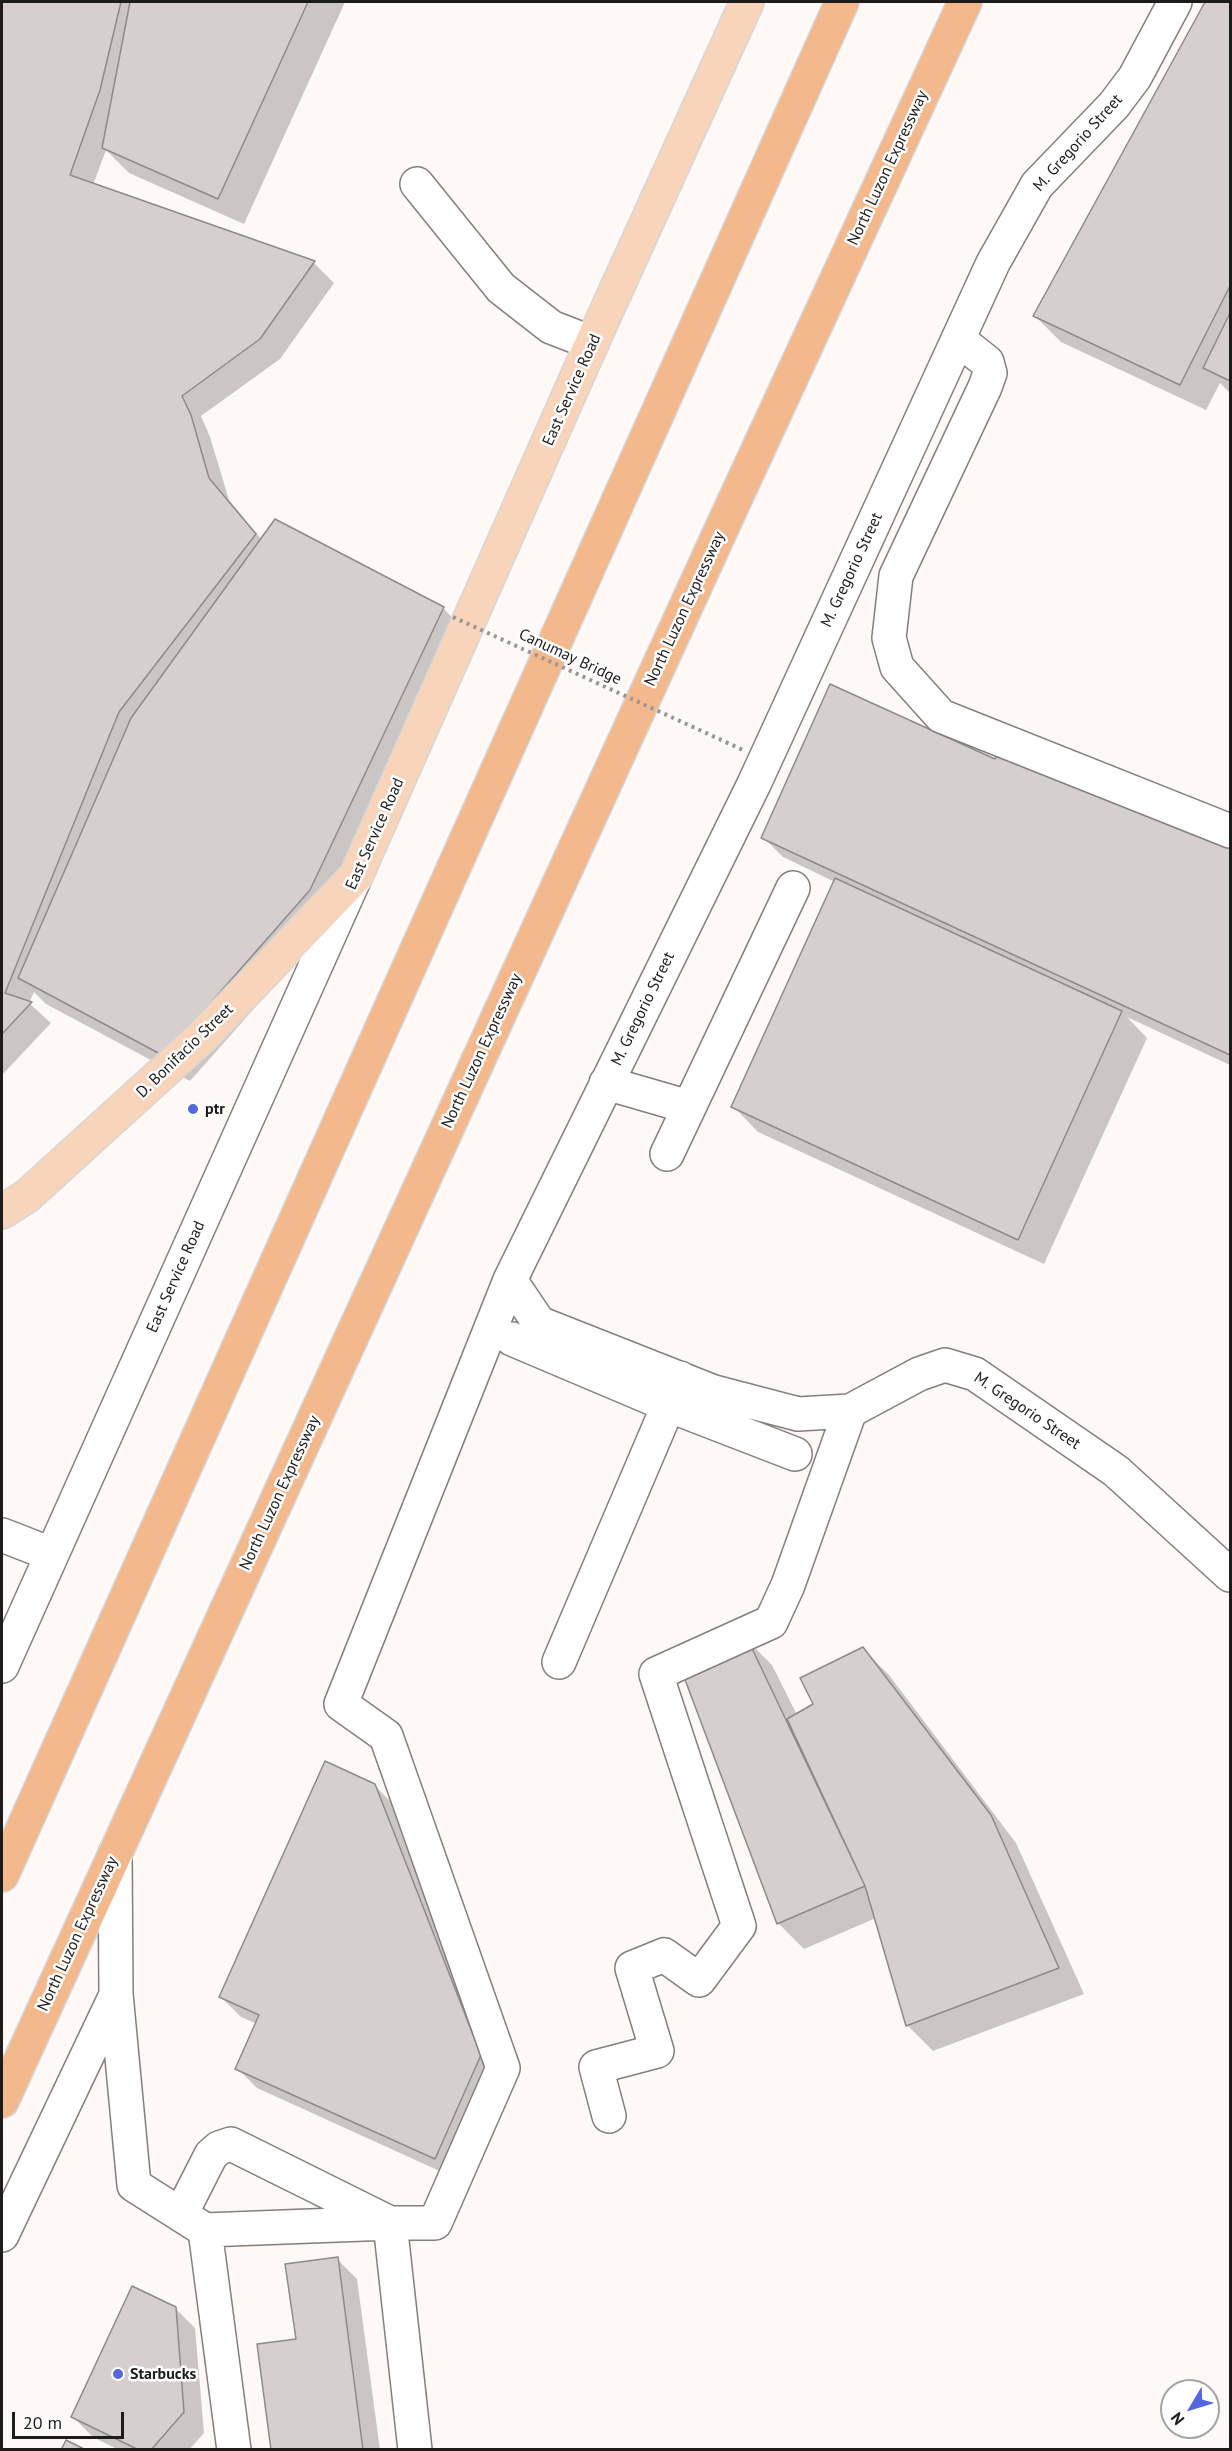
<!DOCTYPE html>
<html>
<head>
<meta charset="utf-8">
<style>
	body { margin:0 }
	#map { position:relative; width:1232px; height:2451px; overflow:hidden; background:#fef8f6; font-family:"PT Sans",sans-serif }
	canvas { display:block }
	.frame { position:absolute; inset:0; border:3px solid #1e1b1b; pointer-events:none }
	.north { position:absolute; left:1160px; top:2379px; width:60px; height:60px; box-sizing:border-box; background:#fff; border:2px solid #a5a4a4; border-radius:50%; rotate:232deg; font-size:16px; font-weight:700; line-height:24px; text-align:center; color:#1e1b1b }
	.north::after { content:''; display:block; margin:auto; width:21px; height:27px; background:#5467dd; clip-path:polygon(50% 0,100% 100%,50% 72%,0 100%) }
	.scale { position:absolute; left:12px; top:2412px; width:112px; height:27px; box-sizing:border-box; border:3px solid #1e1b1b; border-top:0; padding-left:8px; font-size:18px; line-height:21px; white-space:nowrap; color:#1e1b1b; -webkit-text-stroke:4px #fff; paint-order:stroke }
</style>
</head>
<body>
<div id="map">
<canvas width="1232" height="2451"></canvas>
<div class="frame"></div>
<div class="north">N</div>
<div class="scale">20 m</div>
</div>
<script>
const context = document.querySelector('canvas').getContext('2d');
context.lineJoin = 'round';
function fill(path, color) { context.fillStyle = color; context.fill(path, 'evenodd'); }
const toPath = rows => new Path2D(rows.map(r => 'M' + r).join(''));
function strokePath(path, color, width, dash) { context.strokeStyle = color; context.lineWidth = width; context.lineCap = dash ? 'butt' : 'round'; context.setLineDash(dash || []); context.stroke(path); }
function drawText(font, color, halo, rows, align = 'center') {
  context.font = font + ' "PT Sans",sans-serif'; context.lineWidth = 5; context.setLineDash([]); context.textBaseline = 'middle'; context.strokeStyle = halo; context.fillStyle = color; for (const [text, x, y, turn = 0] of rows) {
    context.save(); context.translate(x, y); context.rotate((+turn || 0) * Math.PI / 180); context.textAlign = isNaN(turn) ? turn : align; if (halo) context.strokeText(text, 0, 0); context.fillText(text, 0, 0); context.restore();
  }
}
fill(toPath([
	[2,2,345,2,244,224,129,173,106,150,93,185,314,263,334,283,280,359,201,416,210,437,229,500,262,540,443,608,468,634,336,916,190,1081,46,1004,34,992,29,1003,51,1023,2,1075],
	[1206,2,1230,2,1230,393,1220,383,1206,410,1061,342,1035,316],
	[1004,744,1230,847,1230,1065,1127,1017,1147,1038,1044,1264,758,1132,733,1106,835,882,783,857,763,837,996,761],
	[747,1640,772,1665,797,1715,815,1705,863,1649,889,1675,1016,1843,1084,1994,933,2051,907,2025,876,1918,804,1949,778,1923,683,1670],
	[374,1785,395,1806,501,2076,455,2178,257,2088,237,2068,257,2024,241,2017,221,1997],
	[337,2259,357,2279,380,2450,273,2450],
	[175,2308,195,2328,204,2433,189,2450,119,2450,93,2437,73,2417]
]), '#0003');
const building = toPath([
	[2,2,121,2,100,90,70,175,315,261,260,339,182,396,191,415,209,478,256,534,119,712,5,993,32,1002,2,1034,2,2],
	[130,2,308,2,218,199,102,148,130,2],
	[1205,2,1230,2,1230,286,1180,385,1033,316,1205,2],
	[1230,313,1230,381,1203,368,1230,313],
	[275,519,444,607,310,890,164,1056,18,978,131,718,275,519],
	[830,684,995,759,1003,742,1230,846,1230,1055,761,838,830,684],
	[835,878,1122,1011,1018,1240,731,1107,835,878],
	[747,1638,865,1886,777,1924,681,1669,747,1638],
	[863,1647,991,1815,1059,1968,906,2026,865,1886,787,1719,813,1704,800,1678,863,1647],
	[325,1761,375,1784,481,2055,435,2159,235,2069,259,2015,219,1997,325,1761],
	[338,2257,363,2450,271,2450,257,2344,296,2339,285,2264,338,2257],
	[132,2286,176,2307,184,2412,151,2450,139,2450,71,2417,132,2286],
	[66,2440,86,2450,61,2450,66,2440]
]);
fill(building, '#d6cecf');
strokePath(building, '#90898a', 1.5);
const minor = toPath([
	[1175,2,1135,77,1114,105,1037,185,993,263,754,784,510,1280,539,1323,714,1392,798,1414,850,1411,919,1374,945,1365,975,1374,1116,1471,1230,1575],
	[417,184,501,288,551,327,592,343],
	[958,339,987,362,990,373,985,387,896,576,889,638,897,667,941,716,1230,831],
	[606,1083,689,1107],
	[667,1154,793,888],
	[512,1339,668,1405,795,1454],
	[2,1535,51,1554],
	[559,1662,680,1378],
	[2,1666,354,880],
	[115,1854,116,1994,134,2185,205,2230,390,2223,435,2223,503,2068,386,1736,341,1704,510,1280],
	[609,2116,596,2067,657,2051,632,1968,664,1955,699,1980,739,1926,656,1674,771,1622,788,1585,850,1411],
	[181,2214,211,2155,219,2148,231,2144,386,2221],
	[390,2223,415,2450],
	[205,2230,234,2450],
	[2,2235,116,1995]
]);
const major = toPath([
	[2,1212,27,1196,202,1037,356,876,592,343,747,2]
]);
const highway = toPath([
	[2,1875,842,2],
	[2,2101,726,519,965,2]
]);
strokePath(minor, '#857e7c', 36);
strokePath(major, '#d6d6d6', 36);
strokePath(highway, '#d6d6d6', 36);
strokePath(minor, '#fff', 33);
strokePath(major, '#f8d4ba', 33);
strokePath(highway, '#f3b88c', 33);
strokePath(toPath([
	[453,617,743,750]
]), '#9b9695', 4, [3, 4.5]);
for (const [x, y, r, color] of [
	[193,1109,6,"#5467dd"],
	[118,2374,6,"#5467dd"]
]) { const dot = new Path2D(); dot.arc(x, y, r, 0, 2 * Math.PI); context.fillStyle = color; context.fill(dot); strokePath(dot, '#fff', 2); }
drawText('16px', '#1e1b1b', '#fff', [
	["M. Gregorio Street",1078,143,-48],
	["North Luzon Expressway",888,168,-65],
	["East Service Road",572,390,-66],
	["M. Gregorio Street",852,570,-65],
	["North Luzon Expressway",685,609,-65],
	["Canumay Bridge",570,657,25],
	["East Service Road",375,834,-66],
	["M. Gregorio Street",643,1009,-64],
	["D. Bonifacio Street",185,1051,-44],
	["North Luzon Expressway",482,1051,-65],
	["East Service Road",176,1277,-66],
	["M. Gregorio Street",1027,1411,34],
	["North Luzon Expressway",280,1493,-65],
	["North Luzon Expressway",78,1934,-65]
]);
drawText('bold 16px', '#1e1b1b', '#fff', [
	["ptr",205,1109],
	["Starbucks",130,2374]
], 'left');
</script>
</body>
</html>
